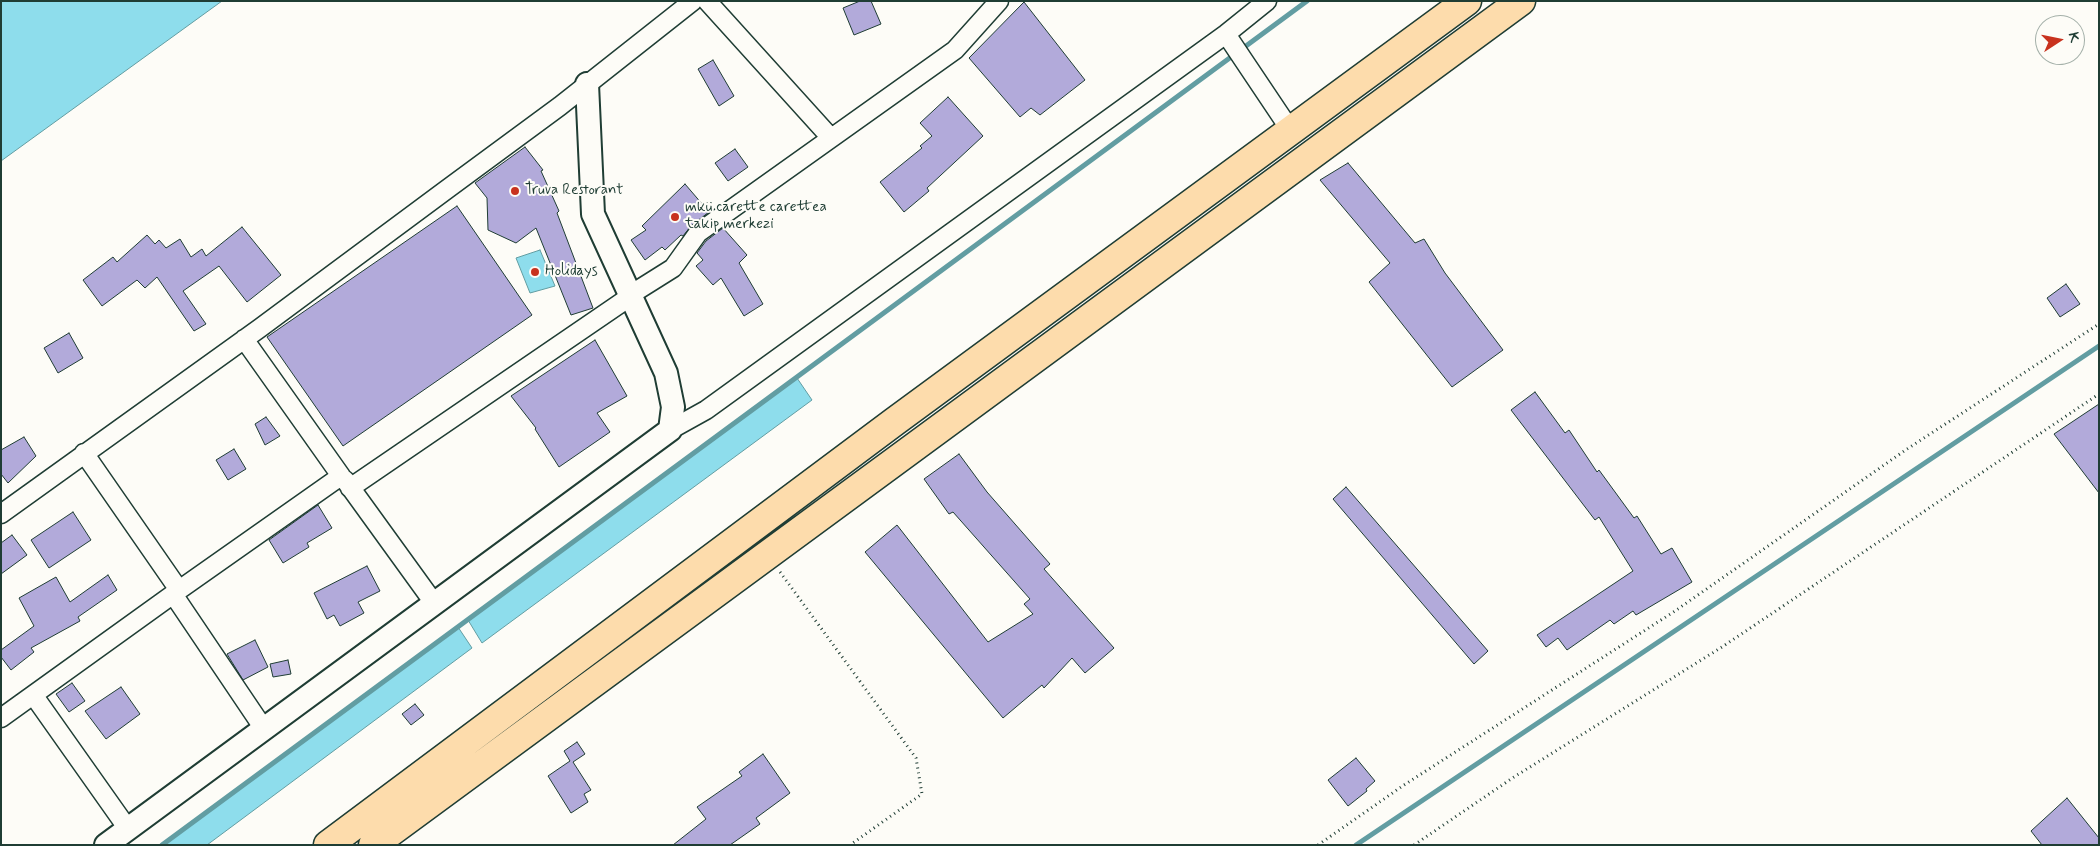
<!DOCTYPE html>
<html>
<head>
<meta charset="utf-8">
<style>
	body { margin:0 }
	#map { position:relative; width:2100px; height:846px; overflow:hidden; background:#fdfcf7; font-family:Mynerve,sans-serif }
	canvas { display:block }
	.frame { position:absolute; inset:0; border:2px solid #1f3d34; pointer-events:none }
	.north { position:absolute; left:2035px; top:15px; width:50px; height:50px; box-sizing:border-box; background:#fdfcf7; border:1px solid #a4b0a9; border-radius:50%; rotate:79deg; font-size:14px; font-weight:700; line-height:20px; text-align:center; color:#1f3d34 }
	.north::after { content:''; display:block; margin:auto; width:18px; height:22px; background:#c8321e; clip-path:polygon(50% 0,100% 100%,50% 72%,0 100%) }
</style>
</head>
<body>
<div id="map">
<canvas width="2100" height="846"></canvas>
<div class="frame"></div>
<div class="north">K</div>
</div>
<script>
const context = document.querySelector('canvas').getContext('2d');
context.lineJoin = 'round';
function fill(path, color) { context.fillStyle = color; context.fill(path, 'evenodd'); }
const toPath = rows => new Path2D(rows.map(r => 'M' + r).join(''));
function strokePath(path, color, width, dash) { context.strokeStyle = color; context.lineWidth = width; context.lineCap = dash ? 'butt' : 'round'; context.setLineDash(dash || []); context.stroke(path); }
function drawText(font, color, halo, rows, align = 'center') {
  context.font = font + ' Mynerve,sans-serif'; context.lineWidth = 4; context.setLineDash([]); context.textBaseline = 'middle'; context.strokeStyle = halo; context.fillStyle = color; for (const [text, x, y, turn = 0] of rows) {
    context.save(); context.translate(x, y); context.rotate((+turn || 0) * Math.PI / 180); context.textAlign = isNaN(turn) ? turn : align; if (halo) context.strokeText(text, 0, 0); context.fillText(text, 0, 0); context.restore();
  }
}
const water = toPath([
	[1,1,222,1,1,161,1,1],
	[540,250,555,286,530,293,516,258,540,250],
	[797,378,812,400,482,643,468,620,797,378],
	[458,627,472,648,207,845,164,845,458,627]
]);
fill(water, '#8eddec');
strokePath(water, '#629da2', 1);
strokePath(toPath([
	[162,845,1307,1],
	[1356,845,2099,346]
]), '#629da2', 5);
const building = toPath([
	[860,1,871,1,881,24,854,35,843,8,860,1],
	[1024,2,1085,80,1040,115,1031,108,1020,117,969,58,1024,2],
	[713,60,734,96,719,106,698,69,713,60],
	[948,97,983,136,927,188,929,191,904,212,880,182,922,148,920,146,932,136,920,123,948,97],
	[525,147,543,170,541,171,559,211,557,213,593,308,571,315,536,228,516,243,488,230,487,198,475,183,525,147],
	[735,149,748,167,728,181,715,163,735,149],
	[1348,163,1415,243,1424,239,1445,273,1503,350,1452,387,1369,282,1390,263,1320,180,1348,163],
	[685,184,709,212,692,225,683,236,681,235,665,250,662,247,645,260,631,240,646,230,642,226,685,184],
	[457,206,532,315,343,446,267,337,457,206],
	[242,227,281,275,247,302,219,266,183,291,206,324,194,331,157,277,145,288,137,280,102,306,83,280,113,257,117,262,147,235,155,244,159,240,166,248,180,239,191,257,202,249,206,256,242,227],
	[723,228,747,255,739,263,763,304,744,316,721,278,713,285,696,266,703,260,697,253,706,241,723,228],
	[2066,284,2080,304,2060,317,2047,298,2066,284],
	[69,333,83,358,58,373,44,348,69,333],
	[595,340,627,396,597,413,610,432,559,467,535,429,536,428,511,396,595,340],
	[1535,392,1565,433,1569,430,1597,472,1599,470,1634,518,1637,516,1661,554,1672,548,1692,582,1636,615,1633,611,1614,624,1610,620,1567,650,1558,638,1546,647,1537,635,1633,571,1599,517,1595,520,1511,410,1535,392],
	[2099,404,2099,493,2054,434,2099,404],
	[266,417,280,436,265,445,255,424,266,417],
	[24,437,36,456,8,483,1,474,1,450,24,437],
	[234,449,246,469,228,480,216,460,234,449],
	[959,454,987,492,1050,564,1044,569,1114,648,1085,673,1072,658,1044,688,1042,685,1003,718,865,552,897,525,988,642,1033,614,1024,604,1030,599,953,512,949,514,924,479,959,454],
	[1346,487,1488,651,1474,664,1333,499,1346,487],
	[318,505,332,528,307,543,309,547,283,563,269,540,318,505],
	[73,512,91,540,49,568,31,540,73,512],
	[12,535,27,555,1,574,1,543,12,535],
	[367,566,380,591,358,602,364,613,340,626,334,615,327,619,314,593,367,566],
	[108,575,117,590,78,617,80,621,31,648,34,652,11,670,1,657,1,650,34,626,19,598,56,577,70,602,108,575],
	[255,640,268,667,243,680,227,654,255,640],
	[288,660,291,674,273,677,270,664,288,660],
	[72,683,85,701,69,712,56,694,72,683],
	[121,687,140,714,106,739,85,711,121,687],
	[415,704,424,715,411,725,402,714,415,704],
	[577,742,585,754,573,762,591,790,584,794,588,802,571,813,548,776,570,761,564,751,577,742],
	[763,754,790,793,756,818,760,824,730,845,673,845,706,819,697,807,742,776,739,772,763,754],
	[1356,758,1375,781,1366,789,1367,791,1348,806,1328,780,1356,758],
	[2067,798,2099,838,2099,845,2042,845,2031,831,2067,798]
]);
fill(building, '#b2aada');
strokePath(building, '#1f3d34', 1);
const minor = toPath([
	[707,1,831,138],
	[1226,34,1291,131],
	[630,295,673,268,698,233,955,50,999,1],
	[670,430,706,410,1226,34,1267,1],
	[345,480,434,603],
	[350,488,631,296],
	[1,514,260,328,446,190,560,106,693,1],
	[179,590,341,476,244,339],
	[173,594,264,729],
	[34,696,128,829],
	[1,718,179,590,84,453]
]);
const tertiary = toPath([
	[106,845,670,430,673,407,666,373,593,214,587,84]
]);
const primary = toPath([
	[328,845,894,422,1467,1],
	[373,845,1521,1]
]);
strokePath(minor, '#1f3d34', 21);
strokePath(tertiary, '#1f3d34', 26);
strokePath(primary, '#1f3d34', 31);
strokePath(toPath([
	[780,572,916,758,922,794,850,845],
	[1318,845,1404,785,1675,611,1907,449,2099,324],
	[1414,845,1514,777,1722,647,2099,394]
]), '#1f3d34', 3, [1, 4]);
strokePath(minor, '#fdfcf7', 18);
strokePath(tertiary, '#fdfcf7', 22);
strokePath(primary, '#fddcac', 28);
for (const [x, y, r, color] of [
	[515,191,5,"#c8321e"],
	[675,217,5,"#c8321e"],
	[535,272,5,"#c8321e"]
]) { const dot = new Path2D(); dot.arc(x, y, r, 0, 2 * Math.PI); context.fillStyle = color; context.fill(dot); strokePath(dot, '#fdfcf7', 2); }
drawText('15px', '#1f3d34', '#fdfcf7', [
	["Truva Restorant",525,191],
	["mkü carette carettea",685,208],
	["takip merkezi",685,225],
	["Holidays",545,272]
], 'left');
</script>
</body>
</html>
